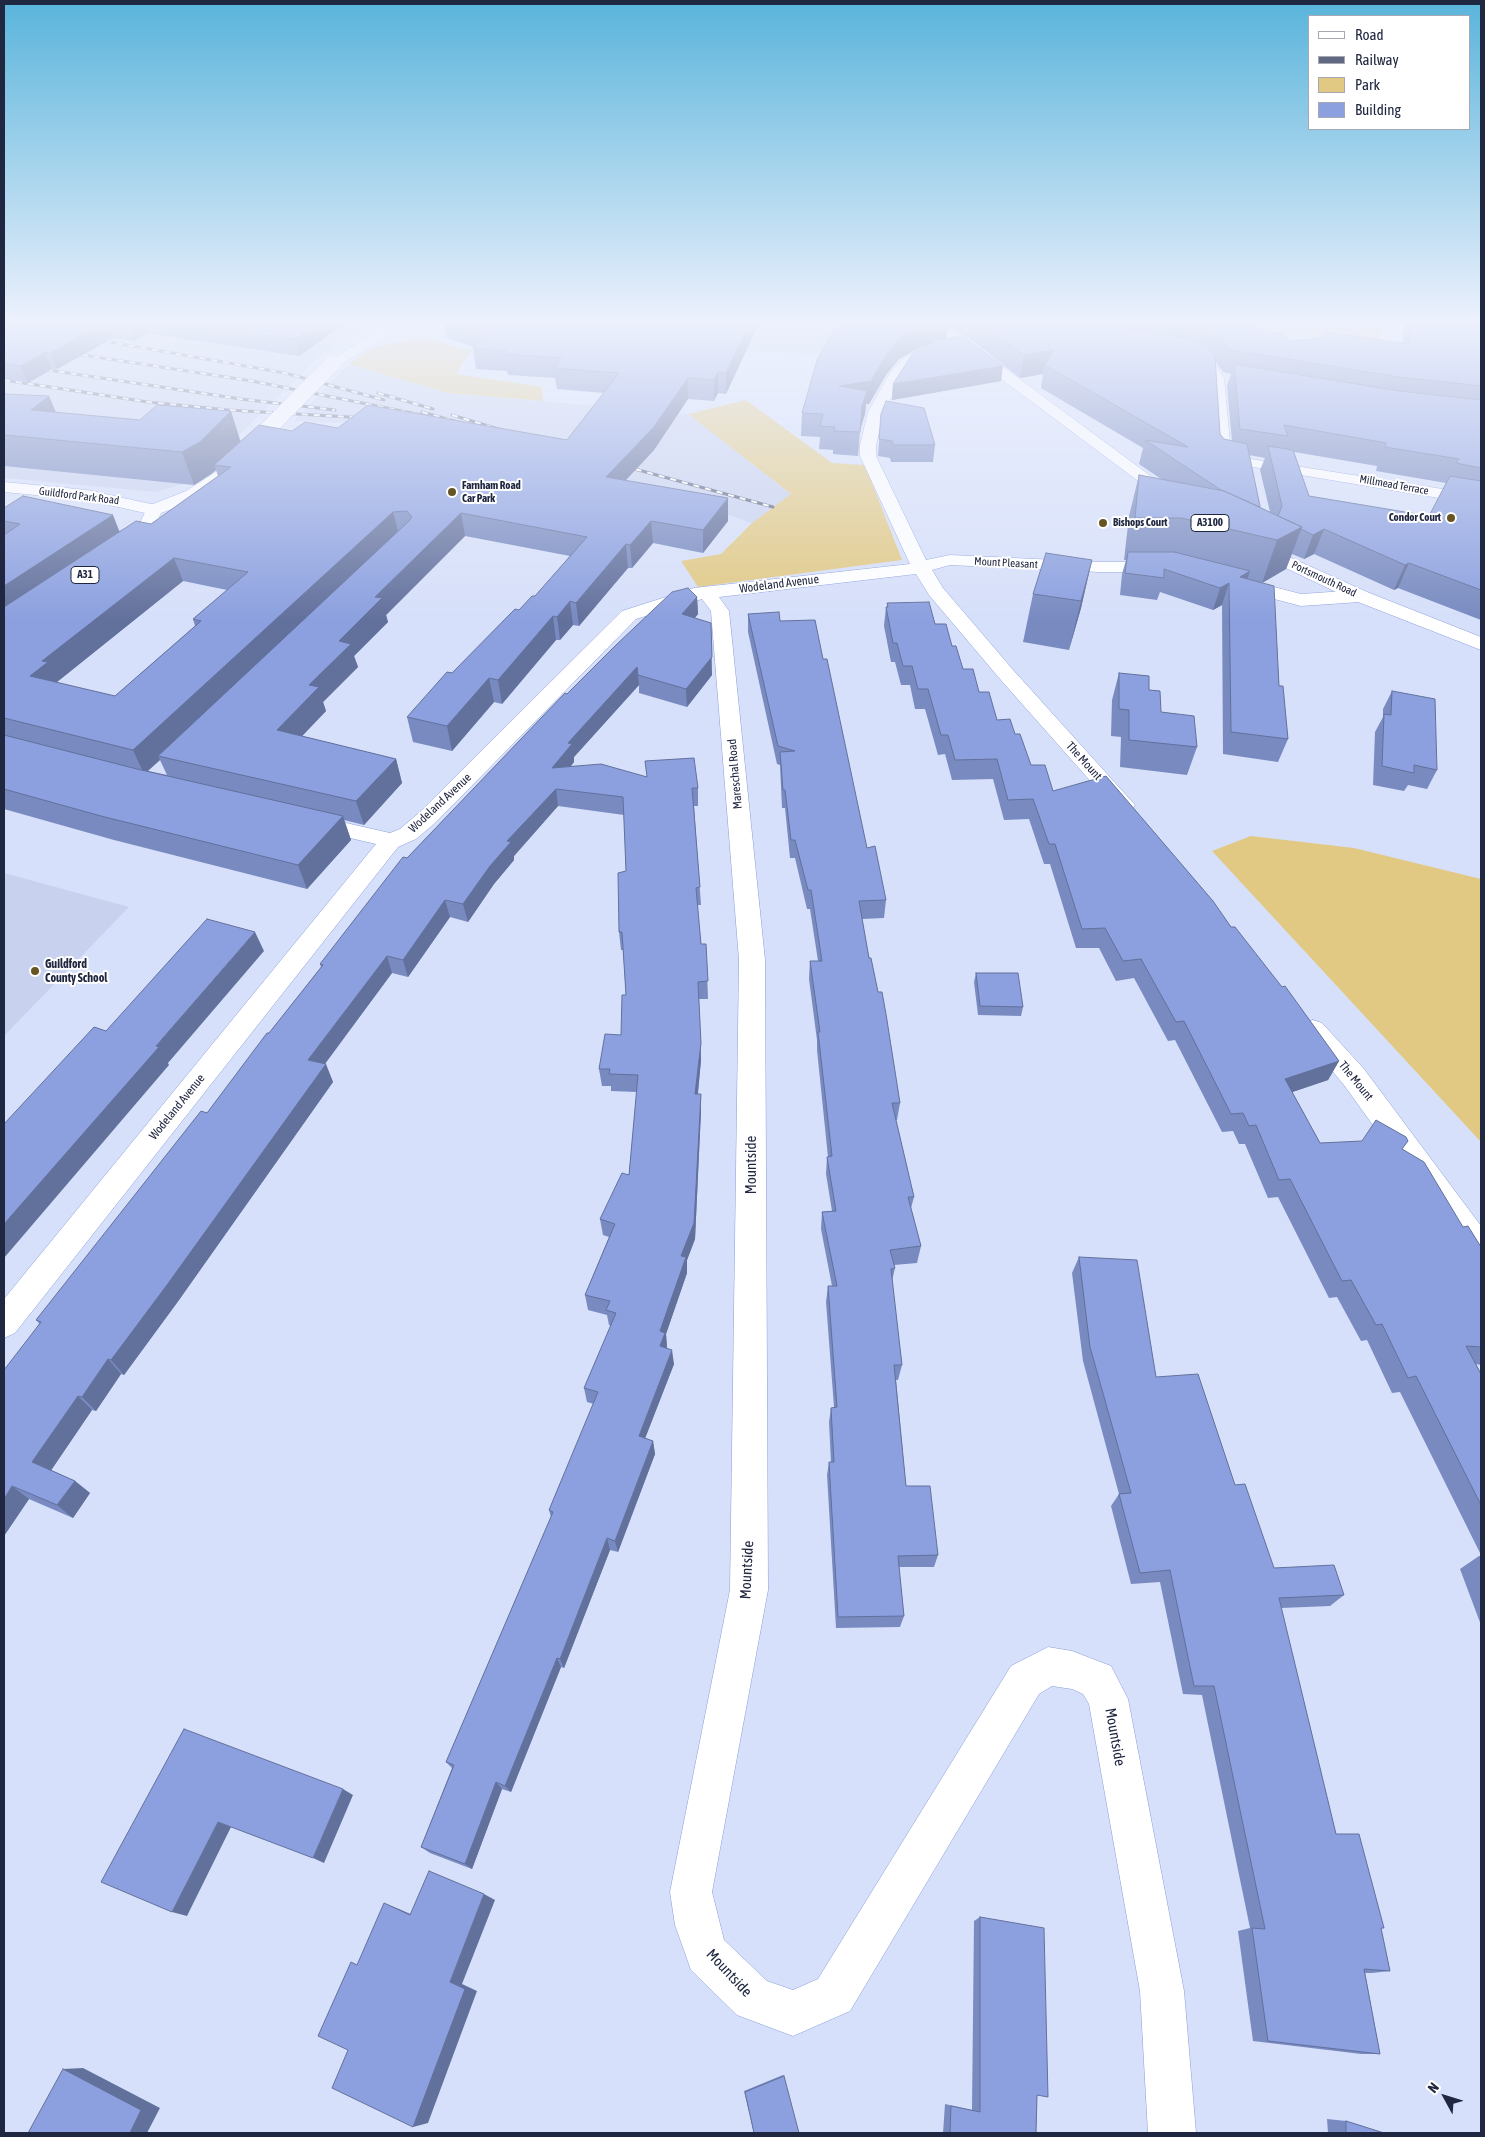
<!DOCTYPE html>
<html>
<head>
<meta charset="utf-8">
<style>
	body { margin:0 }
	#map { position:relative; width:1485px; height:2137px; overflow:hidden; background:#d7e0fa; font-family:"Asap Condensed",sans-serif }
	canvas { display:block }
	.frame { position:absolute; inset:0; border:5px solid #202740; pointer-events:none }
	.legend { position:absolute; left:1308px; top:15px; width:162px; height:115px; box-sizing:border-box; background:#fff; border:1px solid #a6a9b3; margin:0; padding:6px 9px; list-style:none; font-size:15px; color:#202740 }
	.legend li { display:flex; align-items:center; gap:10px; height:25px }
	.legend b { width:25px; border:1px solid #a6a9b3 }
	.north { position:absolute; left:1420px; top:2072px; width:50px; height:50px; -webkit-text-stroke:4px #fff; paint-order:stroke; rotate:309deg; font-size:14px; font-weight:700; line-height:20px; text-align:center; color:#202740 }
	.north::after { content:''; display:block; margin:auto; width:18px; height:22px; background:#202740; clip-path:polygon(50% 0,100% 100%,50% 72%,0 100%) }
</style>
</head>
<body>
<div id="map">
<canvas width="1485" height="2137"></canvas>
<div class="frame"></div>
<ul class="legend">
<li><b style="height:6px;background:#fff"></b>Road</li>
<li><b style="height:6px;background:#616882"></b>Railway</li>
<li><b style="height:14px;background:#e1c984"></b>Park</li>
<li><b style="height:14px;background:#8ca0df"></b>Building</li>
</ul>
<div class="north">N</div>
</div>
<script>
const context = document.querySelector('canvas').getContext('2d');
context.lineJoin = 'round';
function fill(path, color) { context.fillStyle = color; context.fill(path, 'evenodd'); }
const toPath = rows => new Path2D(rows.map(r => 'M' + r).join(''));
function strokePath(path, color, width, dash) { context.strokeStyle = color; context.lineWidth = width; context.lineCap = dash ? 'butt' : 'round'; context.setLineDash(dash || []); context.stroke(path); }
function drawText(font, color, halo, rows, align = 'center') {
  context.font = font + ' "Asap Condensed",sans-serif'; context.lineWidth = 4; context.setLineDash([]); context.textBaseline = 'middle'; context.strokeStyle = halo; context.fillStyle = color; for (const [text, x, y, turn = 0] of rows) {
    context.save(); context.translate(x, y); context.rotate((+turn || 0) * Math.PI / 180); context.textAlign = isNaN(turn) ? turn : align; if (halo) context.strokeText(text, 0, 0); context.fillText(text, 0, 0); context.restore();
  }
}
fill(toPath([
	[4,321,381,321,340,341,317,359,192,481,156,492,4,478],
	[513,321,825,321,919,329,852,358,533,331],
	[348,364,448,393,688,414,791,494,752,523,548,454,388,425,294,421],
	[4,873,129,907,4,1036]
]), '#c8d2ef');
fill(toPath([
	[1253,321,1384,321,1379,344,1323,338,1298,332,1288,335,1270,333,1253,325],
	[424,337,471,351,456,374,542,387,543,401,448,393,348,364,375,347],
	[746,400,832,463,865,465,902,560,698,587,681,561,721,554,752,523,791,494,688,414],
	[1251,836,1354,848,1481,879,1481,1142,1212,851]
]), '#e1c984');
const minor = toPath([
	[940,344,945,345,947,348,945,351,916,362,901,378,884,412,876,445,876,456,926,560,950,555,1099,562,1160,562,1166,563,1169,567,1166,571,1160,572,1099,572,950,565,932,570,943,588,1014,671,1135,805,1132,810,1124,812,1116,810,1000,679,929,595,916,574,719,597,729,611,765,960,768,1590,712,1892,724,1940,767,1981,793,1990,818,1979,1011,1666,1048,1647,1072,1651,1111,1666,1128,1699,1184,1991,1196,2133,1148,2133,1140,1991,1089,1704,1083,1694,1072,1689,1052,1686,1039,1694,850,2011,793,2036,737,2015,691,1970,675,1925,670,1892,730,1590,739,960,711,611,702,599,636,619,435,823,416,839,398,847,15,1333,4,1338,4,1299,376,844,303,827,300,822,303,817,311,815,390,833,400,829,419,813,622,611,694,588,910,564,860,456,860,445,868,412,890,373,906,356,940,344],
	[1187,351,1213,361,1224,378,1231,454,1244,458,1481,495,1481,505,1217,461,1215,458,1210,378,1203,367,1182,358,1180,355,1182,352,1187,351],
	[4,482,87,490,160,506,163,510,160,514,154,515,87,500,4,492,4,482],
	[1239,578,1301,594,1360,590,1367,592,1369,596,1367,600,1360,602,1301,606,1232,588,1230,584,1232,580,1239,578],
	[1313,1020,1322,1023,1364,1069,1481,1226,1481,1263,1470,1260,1344,1085,1304,1037,1300,1030,1304,1023,1313,1020]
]);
const major = toPath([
	[401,321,419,321,417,324,390,334,337,367,327,367,325,364,380,328,401,321],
	[911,321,931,321,942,324,975,346,1179,497,1177,501,1165,501,965,352,932,330,913,324,911,321],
	[223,469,229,471,231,474,229,477,198,499,161,513,152,533,130,553,118,553,115,549,138,527,148,506,186,491,217,471,223,469],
	[1256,542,1367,592,1481,637,1481,650,1353,600,1250,551,1247,547,1250,543,1256,542]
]);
strokePath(minor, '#899ddb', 1);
strokePath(major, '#899ddb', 1);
fill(minor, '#fff');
fill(major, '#fff');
const rail = toPath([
	[93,339,285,373,384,400],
	[70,353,252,381,427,416],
	[35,368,241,399,335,410],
	[4,380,148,402,228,410,366,418],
	[378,393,433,409],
	[422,412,458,422],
	[452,415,505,431],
	[624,466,773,507]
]);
strokePath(rail, '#616882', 3);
strokePath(rail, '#fff', 2, [6]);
const majorBridge = toPath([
	[243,454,332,364]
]);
strokePath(majorBridge, '#899ddb', 17, []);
strokePath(majorBridge, '#fff', 16);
fill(toPath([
	[4,321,346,321,347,322,299,356,147,333,134,341,113,338,57,369,52,369,28,383,4,379],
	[443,321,760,321,726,394,718,393,714,401,688,399,654,450,626,480,728,521,703,553,653,543,632,568,628,568,579,626,573,625,560,640,556,640,502,704,494,702,452,751,413,742,407,717,452,673,535,596,570,556,465,536,386,615,388,622,354,656,358,667,323,702,326,711,302,736,396,759,402,783,364,825,344,820,351,840,307,889,114,840,4,809,4,508,119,531,151,524,218,476,216,470,211,474,194,485,4,466,4,394,49,396,56,412,241,441,292,431,338,428,567,440,604,393,557,389,555,378,508,375,507,371,476,369,473,348,474,347,446,338],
	[183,581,227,590,193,619,195,626,115,696,58,683,57,682],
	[160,760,167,775,148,771],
	[839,321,1250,321,1268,334,1291,341,1322,338,1324,332,1402,343,1404,321,1472,321,1472,324,1481,325,1481,620,1398,588,1394,590,1314,554,1304,559,1292,554,1286,569,1262,583,1279,686,1288,739,1278,762,1223,754,1222,605,1213,610,1160,592,1157,600,1120,595,1122,574,1126,560,1124,560,1129,516,1139,475,1161,479,1139,464,1143,448,1041,388,1043,374,1020,378,971,340,948,326,946,338,1001,381,892,400,893,384,926,346,923,346,899,359,886,375,869,404,866,404,865,414,860,430,858,456,833,454,833,450,819,449,820,437,801,436,802,413],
	[1215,361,1223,372,1231,374,1227,386,1232,441,1224,439,1220,434],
	[1294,452,1377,466,1376,471,1446,483,1429,516,1309,496],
	[1249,455,1265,458,1260,470,1270,512,1260,507],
	[881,414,935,445,933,462,891,462,890,458,878,456],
	[1092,560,1081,608,1069,650,1023,642,1033,594],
	[697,597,698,614,695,618,712,675,687,707,639,693,639,685,574,757,574,762,571,766,647,777,698,788,698,806,694,806,701,905,697,905,701,944,706,944,708,999,699,999,701,1060,698,1094,701,1111,695,1239,687,1260,687,1273,666,1334,667,1348,674,1364,645,1438,653,1441,655,1454,618,1552,610,1550,564,1668,561,1667,511,1792,502,1789,472,1869,430,1853,421,1847,452,1768,446,1762,551,1517,549,1510,594,1404,587,1402,584,1388,611,1326,609,1325,607,1315,588,1310,585,1295,609,1237,603,1235,600,1219,629,1175,637,1092,611,1091,611,1086,602,1086,599,1069,621,1035,626,995,623,950,621,950,619,932,626,871,624,815,558,806,514,856,514,860,494,884,468,922,450,917,408,977,392,973,325,1064,333,1082,179,1300,124,1375,121,1374,96,1411,92,1410,51,1470,75,1481,90,1493,73,1518,29,1499,4,1536,39,1323,36,1320,207,1113,321,967,320,964,407,858,567,694],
	[887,603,935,624,952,646,963,669,997,720,1015,734,1031,765,1053,791,1231,927,1339,1061,1328,1080,1292,1092,1320,1143,1402,1149,1463,1227,1481,1247,1481,1365,1476,1364,1481,1374,1481,1555,1400,1392,1392,1393,1367,1340,1361,1341,1337,1297,1329,1298,1278,1197,1268,1198,1245,1144,1239,1144,1233,1131,1222,1132,1175,1040,1168,1041,1134,978,1116,981,1099,948,1076,948,1050,864,1044,864,1029,819,1004,820,993,779,952,780,945,754,938,755,925,709,915,709,910,685,901,685,895,662,891,662,884,626,886,607,887,607],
	[748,614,780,621,823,659,867,848,886,900,884,918,862,919,869,958,900,1103,897,1120,896,1120,914,1197,911,1208,921,1246,917,1263,894,1265,895,1268,892,1281,902,1365,898,1380,896,1380,906,1486,938,1555,934,1567,899,1567,904,1616,900,1627,836,1628,827,1475,829,1462,831,1462,829,1422,831,1408,834,1407,826,1302,828,1286,832,1286,821,1229,822,1212,832,1211,826,1174,827,1157,828,1157,817,1050,817,1040,809,979,810,961,818,961,810,909,807,909,795,858,790,858,785,808,782,808,780,765,777,764,748,632],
	[1119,673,1149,690,1161,712,1197,747,1187,775,1120,767,1121,737,1111,736,1112,700],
	[1392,691,1437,770,1427,789,1408,785,1404,791,1373,785,1375,732,1383,717,1383,709],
	[976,973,1023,1007,1021,1016,978,1015,974,982],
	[1079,1257,1156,1377,1235,1485,1274,1568,1344,1595,1330,1606,1281,1608,1336,1834,1384,1928,1381,1928,1390,1971,1372,1973,1365,1973,1380,2054,1361,2054,1253,2041,1238,1931,1250,1928,1202,1695,1183,1694,1160,1582,1131,1584,1111,1506,1119,1494,1083,1361,1072,1273],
	[1479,1556,1481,1556,1481,1625,1460,1569],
	[980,1917,1037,2095,1036,2133,943,2133,945,2104,972,2110,974,1921],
	[783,2075,784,2076,754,2133,744,2091],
	[1327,2119,1346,2121,1384,2133,1328,2133]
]), '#788ac0');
fill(toPath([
	[107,321,113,338,57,369,50,353],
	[135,321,143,321,147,333,134,341,128,324],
	[322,321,346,321,347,322,299,356,295,339],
	[751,321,760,321,726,394,726,373],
	[944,321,949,321,946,342,923,346,899,359,886,375,869,404,866,404,865,414,860,430,858,456,862,406,839,386,888,352,901,337,925,324],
	[1054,350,1045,365,1043,374,1020,378,1024,355],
	[45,352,52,369,28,383,21,366],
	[1003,366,1001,381,892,400,893,384],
	[718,372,718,393,714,401,714,380],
	[688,378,688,399,654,450,608,499,606,477],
	[49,396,62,428,31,410],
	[231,411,241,443,214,465,216,470,211,474,194,485,182,452],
	[728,498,728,521,703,553,703,530],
	[393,512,399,535,158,756,160,760,144,774,133,750],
	[461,513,465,536,386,615,388,622,354,656,358,667,323,702,326,711,285,754,277,730,339,641,375,597],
	[113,515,122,538,4,618,4,586],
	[651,521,653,543,632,568,630,545],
	[1302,527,1286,569,1262,583,1277,540],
	[1324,529,1314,554,1304,559,1313,535],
	[626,544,628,568,579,626,576,603],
	[174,558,183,581,57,682,60,686,30,676,42,661],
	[1092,560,1081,608,1069,650,1081,601],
	[1409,563,1398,588,1394,590,1405,565],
	[1250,571,1243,593,1240,577],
	[1229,583,1222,605,1213,610,1220,588],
	[697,597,698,614,683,632,682,614],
	[570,601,573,625,560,640,557,617],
	[553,616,556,640,502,704,498,680],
	[711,623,712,675,687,707,686,689],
	[637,667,639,685,574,757,574,762,555,786,552,768,568,743],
	[489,678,494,702,452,751,447,726],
	[396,759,402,783,364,825,356,801],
	[556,789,558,806,514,856,514,860,494,884,468,922,463,904,507,841],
	[343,816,351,840,307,889,298,865],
	[445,900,450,917,408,977,403,960],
	[255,932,264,951,168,1063,169,1065,4,1258,4,1224,156,1046],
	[387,956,392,973,315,1077,308,1060],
	[698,982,701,1060,696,1111,695,1094],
	[1339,1061,1328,1080,1275,1098,1285,1079],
	[326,1064,333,1082,179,1300,124,1375,111,1360],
	[701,1094,701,1111,695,1239,687,1260,687,1273,666,1334,667,1347,661,1361,660,1346,660,1331,681,1256],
	[672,1350,674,1364,641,1449,639,1436],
	[108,1359,121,1374,96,1411,82,1397],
	[78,1396,92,1410,48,1475,32,1462],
	[653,1441,655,1454,618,1552,615,1541],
	[75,1481,90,1493,73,1518,57,1505],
	[12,1486,29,1499,4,1536,4,1499],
	[607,1538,610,1550,564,1668,560,1659],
	[557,1658,561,1667,511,1792,505,1786],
	[496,1782,502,1789,472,1869,465,1864],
	[343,1789,353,1795,324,1863,313,1858],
	[218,1822,231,1827,187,1916,172,1912],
	[484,1894,495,1900,462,1984,477,1991,428,2123,413,2127,450,1982],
	[384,1903,399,1909,424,1920,410,1915],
	[83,2068,160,2108,147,2133,130,2133,63,2069]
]), '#62709c');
const building = toPath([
	[4,321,135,321,128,324,107,321,50,353,45,352,21,366,4,363,4,321],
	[165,321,322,321,295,339,165,321],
	[451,321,751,321,726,373,718,372,714,380,688,378,653,428,606,477,728,498,703,530,651,521,630,545,626,544,576,603,570,601,557,617,553,616,498,680,489,678,447,726,407,717,447,672,452,673,515,609,519,610,532,596,535,596,587,537,461,513,375,597,382,598,339,641,351,644,309,685,319,687,277,730,396,759,356,801,158,756,408,522,412,517,407,511,393,512,133,750,4,718,4,607,136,521,151,524,231,467,214,465,259,425,292,431,305,422,338,428,368,405,567,440,619,373,554,368,561,358,505,354,507,351,473,348,486,332,451,321],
	[174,558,248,572,193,619,201,621,115,696,30,676,48,662,42,661,174,558],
	[839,321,944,321,925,324,901,337,888,352,871,381,839,386,867,391,862,406,860,432,834,431,835,427,820,426,823,414,802,413,817,360,839,321],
	[977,321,1083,321,1190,338,1208,346,1215,356,1220,434,1224,439,1247,444,1260,506,1260,507,1224,491,1221,490,1145,440,1188,447,1045,365,1054,350,1024,355,977,321],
	[1155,321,1250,321,1268,334,1280,333,1291,341,1322,338,1324,332,1408,344,1410,321,1472,321,1472,324,1481,325,1481,386,1399,377,1230,350,1220,337,1195,327,1155,321],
	[962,336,1003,366,893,384,913,353,935,341,962,336],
	[1234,364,1399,391,1481,400,1481,468,1456,463,1459,459,1385,447,1386,443,1284,425,1288,436,1240,429,1234,364],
	[4,394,49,396,31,410,140,420,157,405,231,411,200,442,182,452,4,435,4,394],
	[886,401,924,408,935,445,893,445,892,441,879,439,881,414,886,401],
	[1268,446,1293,450,1309,496,1429,516,1450,476,1481,481,1481,590,1409,563,1405,565,1324,529,1313,535,1301,529,1302,527,1278,516,1282,506,1268,446],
	[1139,475,1224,491,1302,527,1277,540,1181,518,1135,518,1139,475],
	[23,496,113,515,4,586,4,535,20,524,4,521,4,508,23,496],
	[1128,552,1174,552,1250,571,1240,577,1274,586,1279,686,1283,686,1288,739,1231,732,1229,583,1220,588,1164,569,1164,578,1125,573,1128,552],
	[1046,553,1092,560,1081,601,1033,594,1046,553],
	[688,588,697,597,682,614,711,623,712,657,686,689,638,675,637,667,568,743,572,744,552,768,601,764,647,777,645,761,694,758,698,788,692,788,700,887,696,888,701,944,706,944,708,981,698,982,701,1043,695,1094,701,1094,694,1223,681,1256,686,1257,660,1331,665,1333,660,1346,672,1350,639,1436,653,1441,615,1541,607,1538,560,1659,557,1658,505,1786,496,1782,465,1864,421,1847,454,1765,446,1762,553,1512,549,1510,598,1392,584,1388,616,1313,606,1310,610,1301,585,1295,615,1224,600,1219,622,1173,629,1175,638,1075,609,1074,610,1069,599,1069,605,1034,621,1035,622,995,626,995,622,932,619,932,618,873,626,871,623,797,556,789,507,841,511,842,490,866,463,904,445,900,403,960,387,956,308,1060,326,1064,167,1285,111,1360,108,1359,82,1397,78,1396,32,1462,75,1481,57,1505,12,1486,4,1499,4,1370,41,1322,36,1320,201,1111,207,1113,267,1033,269,1033,323,965,320,964,403,857,407,858,565,693,567,694,615,646,672,592,688,588],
	[929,602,935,624,946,624,952,646,956,646,963,669,973,669,979,692,989,692,997,720,1010,719,1015,734,1020,734,1031,765,1045,765,1053,791,1106,776,1213,901,1231,927,1235,927,1282,987,1285,986,1339,1061,1285,1079,1320,1143,1362,1141,1376,1120,1406,1137,1408,1141,1402,1149,1424,1162,1463,1227,1468,1226,1481,1247,1481,1347,1466,1346,1481,1374,1481,1505,1416,1376,1408,1378,1382,1324,1376,1325,1351,1280,1342,1281,1290,1179,1279,1180,1256,1125,1249,1126,1243,1113,1231,1114,1184,1021,1176,1022,1141,959,1123,961,1105,928,1082,929,1055,844,1049,844,1033,799,1008,800,997,759,955,760,948,735,941,735,928,689,918,689,912,666,903,666,897,643,893,643,886,607,888,607,887,603,929,602],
	[779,612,780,621,815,620,823,659,827,659,867,848,875,846,886,900,859,901,869,958,871,958,878,992,882,992,886,1014,900,1103,892,1103,914,1197,908,1197,921,1246,890,1250,895,1268,891,1269,902,1365,894,1365,906,1486,930,1486,938,1555,898,1556,904,1616,838,1617,829,1462,834,1462,831,1408,837,1407,828,1286,837,1286,822,1212,836,1211,827,1157,832,1156,818,1032,820,1032,810,961,822,961,811,890,808,890,795,840,791,840,785,790,783,790,780,752,795,751,778,746,748,614,779,612],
	[1119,673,1149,676,1149,690,1160,691,1161,712,1194,716,1197,747,1129,740,1129,710,1119,709,1119,673],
	[1392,691,1435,699,1437,770,1414,765,1414,773,1382,766,1384,714,1391,715,1392,691],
	[4,735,137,769,343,816,298,865,101,816,4,789,4,735],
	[207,919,255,932,156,1046,159,1047,4,1224,4,1124,94,1027,106,1031,207,919],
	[976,973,1018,973,1023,1007,980,1006,976,973],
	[1079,1257,1137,1260,1156,1377,1198,1374,1235,1485,1245,1484,1274,1568,1334,1565,1344,1595,1279,1598,1336,1834,1359,1834,1384,1928,1381,1928,1390,1971,1364,1969,1380,2054,1268,2041,1252,1928,1265,1929,1214,1686,1194,1686,1170,1570,1140,1573,1119,1494,1131,1493,1090,1347,1079,1257],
	[184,1729,343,1789,313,1858,218,1822,172,1912,101,1882,184,1729],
	[429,1871,484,1894,450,1982,465,1989,413,2127,332,2088,348,2050,318,2036,351,1962,357,1965,384,1903,410,1915,429,1871],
	[980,1917,1044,1928,1048,2097,1037,2095,1036,2133,950,2133,951,2106,980,2112,980,1917],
	[63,2069,141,2110,130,2133,28,2133,63,2069],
	[784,2076,799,2133,754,2133,745,2092,784,2076],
	[1346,2121,1384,2133,1346,2133,1346,2121]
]);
fill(building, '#8ca0df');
strokePath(building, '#62709c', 1);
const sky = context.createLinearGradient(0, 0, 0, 620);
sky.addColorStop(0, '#59b4db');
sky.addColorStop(0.52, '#edf1fd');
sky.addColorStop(1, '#edf1fd00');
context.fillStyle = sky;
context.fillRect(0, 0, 1485, 620);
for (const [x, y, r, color] of [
	[452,492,5,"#665523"],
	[1451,518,5,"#665523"],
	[1103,523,5,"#665523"],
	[35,971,5,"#665523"]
]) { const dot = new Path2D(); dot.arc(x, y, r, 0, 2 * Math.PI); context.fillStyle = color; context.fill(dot); strokePath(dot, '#fff', 2); }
drawText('11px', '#202740', '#fff', [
	["Millmead Terrace",1394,485,10],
	["Guildford Park Road",79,496,7],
	["Mount Pleasant",1006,563,3],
	["Portsmouth Road",1324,579,25]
]);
drawText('bold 11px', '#202740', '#fff', [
	["Farnham Road",462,486],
	["Car Park",462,499],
	["Condor Court",1441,518,"right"],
	["Bishops Court",1113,523]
], 'left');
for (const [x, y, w] of [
	[1210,523,38],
	[85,575,28]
]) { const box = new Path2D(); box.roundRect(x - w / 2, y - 8.5, w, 17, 4); context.fillStyle = '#fff'; context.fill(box); strokePath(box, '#202740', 1); }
drawText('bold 11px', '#202740', null, [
	["A3100",1210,523],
	["A31",85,575]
]);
drawText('12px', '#202740', '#fff', [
	["Wodeland Avenue",779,584,-7],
	["The Mount",1084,761,48],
	["Mareschal Road",735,774,-95],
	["Wodeland Avenue",440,803,-43],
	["The Mount",1356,1081,51],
	["Wodeland Avenue",177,1107,-51]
]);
drawText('bold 12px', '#202740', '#fff', [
	["Guildford",45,964],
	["County School",45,978]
], 'left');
drawText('15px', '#202740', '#fff', [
	["Mountside",751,1165,-90],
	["Mountside",747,1570,-87],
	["Mountside",1115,1737,80],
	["Mountside",729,1973,47]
]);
</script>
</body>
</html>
